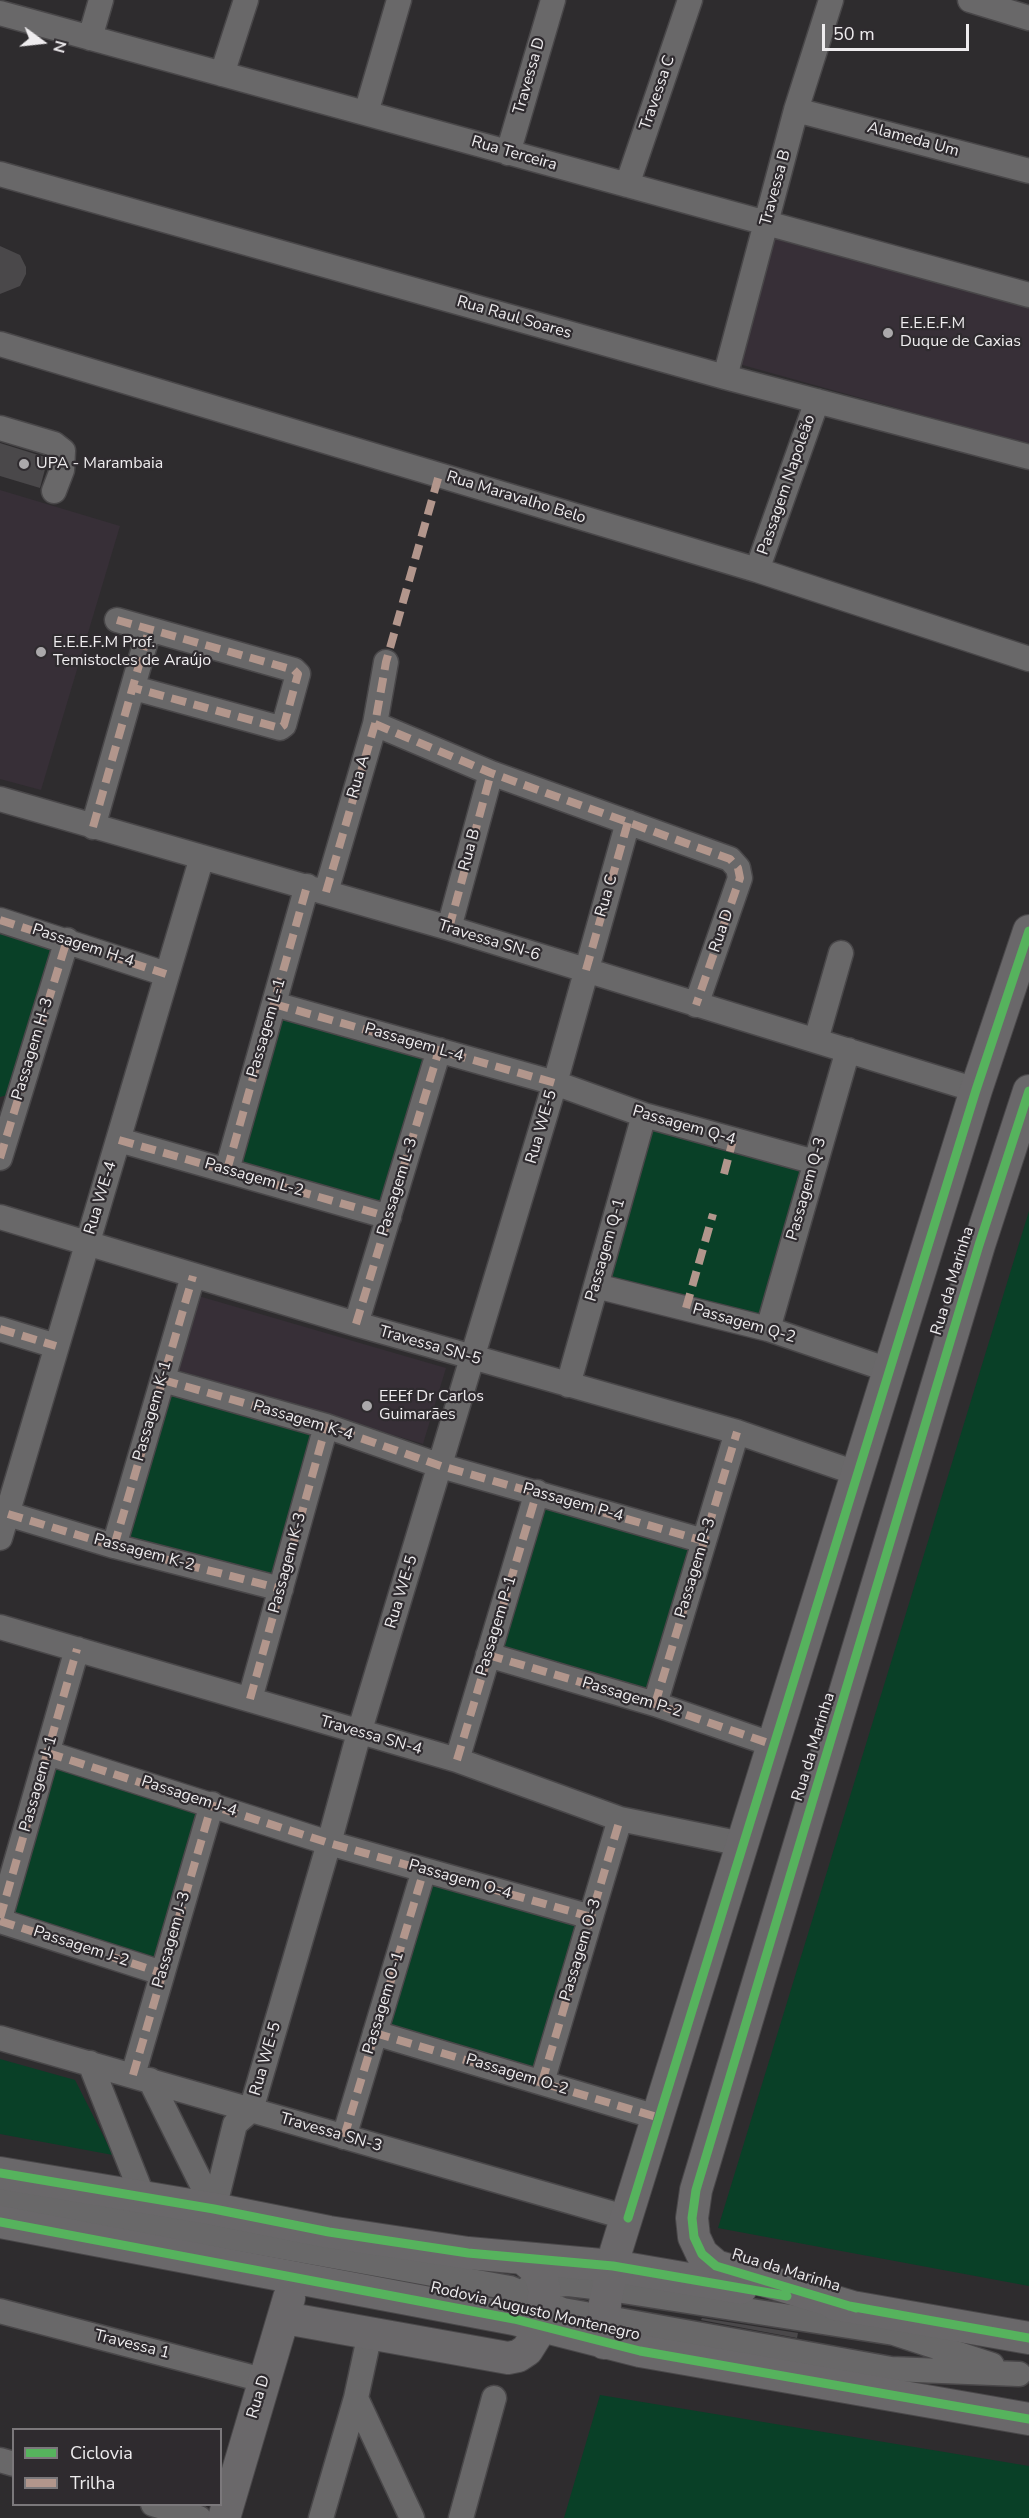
<!DOCTYPE html>
<html>
<head>
<meta charset="utf-8">
<style>
	body { margin:0 }
	#map { position:relative; width:1029px; height:2518px; overflow:hidden; background:#2e2c2e; font-family:"Nunito Sans",sans-serif }
	canvas { display:block }
	.legend { position:absolute; left:12px; top:2428px; width:210px; height:78px; box-sizing:border-box; background:#2f2b2f; border:2px solid #7b787b; margin:0; padding:8px 10px; list-style:none; font-size:18px; color:#eeecee }
	.legend li { display:flex; align-items:center; gap:12px; height:30px }
	.legend b { width:30px; border:2px solid #7b787b }
	.north { position:absolute; left:12px; top:12px; width:60px; height:60px; -webkit-text-stroke:4px #2f2b2f; paint-order:stroke; rotate:105deg; font-size:16px; font-weight:700; line-height:24px; text-align:center; color:#eeecee }
	.north::after { content:''; display:block; margin:auto; width:21px; height:27px; background:#eeecee; clip-path:polygon(50% 0,100% 100%,50% 72%,0 100%) }
	.scale { position:absolute; left:822px; top:24px; width:147px; height:27px; box-sizing:border-box; border:3px solid #eeecee; border-top:0; padding-left:8px; font-size:18px; line-height:21px; white-space:nowrap; color:#eeecee; -webkit-text-stroke:4px #2f2b2f; paint-order:stroke }
</style>
</head>
<body>
<div id="map">
<canvas width="1029" height="2518"></canvas>
<ul class="legend">
<li><b style="height:8px;background:#56b35d"></b>Ciclovia</li>
<li><b style="height:8px;background:#b2968c"></b>Trilha</li>
</ul>
<div class="north">N</div>
<div class="scale">50 m</div>
</div>
<script>
const context = document.querySelector('canvas').getContext('2d');
context.lineJoin = 'round';
function fill(path, color) { context.fillStyle = color; context.fill(path, 'evenodd'); }
const toPath = rows => new Path2D(rows.map(r => 'M' + r).join(''));
function strokePath(path, color, width, dash) { context.strokeStyle = color; context.lineWidth = width; context.lineCap = dash ? 'butt' : 'round'; context.setLineDash(dash || []); context.stroke(path); }
function drawText(font, color, halo, rows, align = 'center') {
  context.font = font + ' "Nunito Sans",sans-serif'; context.lineWidth = 4.5; context.setLineDash([]); context.textBaseline = 'middle'; context.strokeStyle = halo; context.fillStyle = color; for (const [text, x, y, turn = 0] of rows) {
    context.save(); context.translate(x, y); context.rotate((+turn || 0) * Math.PI / 180); context.textAlign = isNaN(turn) ? turn : align; if (halo) context.strokeText(text, 0, 0); context.fillText(text, 0, 0); context.restore();
  }
}
fill(toPath([
	[776,234,1029,303,1029,445,739,364],
	[0,490,120,526,41,790,0,779],
	[195,1295,446,1368,423,1444,174,1369]
]), '#372f37');
fill(toPath([
	[0,934,58,951,11,1094,0,1097],
	[274,1004,439,1050,389,1217,227,1170],
	[644,1115,815,1162,768,1329,597,1286],
	[1029,1211,1029,2286,718,2228],
	[163,1380,326,1426,281,1589,114,1546],
	[537,1492,704,1541,655,1704,488,1655],
	[48,1753,212,1804,162,1973,0,1921],
	[424,1870,591,1917,542,2082,375,2033],
	[0,2059,75,2080,113,2155,0,2134],
	[600,2395,1029,2466,1029,2518,564,2518]
]), '#094027');
fill(toPath([
	[0,246,20,255,26,267,26,274,20,286,0,294],
	[0,443,48,458,40,488,0,476],
	[702,2318,798,2333,797,2338,701,2320]
]), '#4a484a');
const minor = toPath([
	[970,0,1029,18],
	[0,13,1029,295],
	[90,38,101,0],
	[222,74,246,0],
	[796,110,1029,171],
	[366,113,399,0],
	[508,153,553,0],
	[0,174,725,377,1029,457],
	[627,185,690,0],
	[0,344,757,570,1029,659],
	[725,377,796,110,831,0],
	[0,428,54,444,63,451,62,470,54,491],
	[757,570,817,401],
	[117,620,294,670,298,674,284,725,280,728,134,688],
	[375,724,491,773,730,859,738,868,740,878,696,1005],
	[0,799,449,928,976,1090],
	[93,827,149,630],
	[326,892,375,724,386,662],
	[0,920,166,974],
	[449,928,491,773],
	[274,1004,555,1083,644,1115,815,1162],
	[816,1040,841,953],
	[119,1140,389,1217],
	[0,1158,67,940],
	[227,1170,307,886],
	[0,1217,356,1324,737,1432,859,1474],
	[596,1286,768,1329,889,1370],
	[356,1324,439,1050],
	[0,1329,56,1346],
	[768,1329,848,1050],
	[163,1380,326,1426,441,1466,704,1541],
	[568,1385,644,1115],
	[8,1514,114,1546,281,1589],
	[0,1538,202,857],
	[114,1546,193,1276],
	[0,1627,457,1760,620,1819,742,1844],
	[488,1655,655,1704,774,1745],
	[250,1699,326,1426],
	[655,1704,737,1432],
	[48,1753,329,1843,591,1917],
	[457,1760,537,1492],
	[0,1918,77,1649],
	[0,1921,162,1973],
	[375,2033,660,2118],
	[0,2038,628,2218],
	[90,2063,143,2197],
	[133,2075,212,1804],
	[150,2080,214,2209],
	[542,2082,620,1819],
	[344,2137,424,1870],
	[0,2196,510,2288,563,2310,891,2369,1019,2374],
	[214,2209,235,2124,251,2110,329,1843,359,1733,555,1083,628,822],
	[529,2287,568,2284,603,2288,894,2333,992,2365],
	[0,2311,263,2380],
	[356,2398,412,2518],
	[0,2460,14,2464],
	[153,2504,199,2518],
	[321,2518,356,2398,370,2333],
	[461,2518,494,2398]
]);
const major = toPath([
	[0,2173,214,2209,329,2232,468,2253,613,2266,741,2288],
	[0,2222,514,2319,640,2351,1029,2419],
	[835,2304,1029,2338],
	[856,2308,716,2266,702,2254,694,2237,692,2218,696,2190,979,1245,1029,1091],
	[285,2318,508,2358,518,2356,527,2350,537,2334,545,2291,540,2273,524,2259],
	[604,2343,605,2303,616,2251,976,1090,1029,931],
	[224,2518,289,2298]
]);
strokePath(minor, '#494749', 27);
strokePath(major, '#494749', 34);
strokePath(minor, '#696869', 24);
strokePath(major, '#6a686a', 32);
strokePath(toPath([
	[117,620,294,670,298,674,284,725,280,728,134,688],
	[375,724,491,773,730,859,738,868,740,878,696,1005],
	[93,827,149,630],
	[326,892,375,724,386,662,439,475],
	[0,920,166,974],
	[449,928,491,773],
	[586,970,628,822],
	[274,1004,555,1083],
	[119,1140,389,1217],
	[0,1158,67,940],
	[227,1170,307,886],
	[724,1174,733,1140],
	[686,1308,713,1214],
	[356,1324,439,1050],
	[0,1329,56,1346],
	[163,1380,326,1426,441,1466,704,1541],
	[8,1514,114,1546,281,1589],
	[114,1546,193,1276],
	[488,1655,655,1704,774,1745],
	[250,1699,326,1426],
	[655,1704,737,1432],
	[48,1753,329,1843,591,1917],
	[457,1760,537,1492],
	[0,1918,77,1649],
	[0,1921,162,1973],
	[375,2033,660,2118],
	[133,2075,212,1804],
	[542,2082,620,1819],
	[344,2137,424,1870]
]), '#b2968c', 8, [15, 8]);
strokePath(toPath([
	[0,2173,214,2209,329,2232,468,2253,613,2266,787,2296],
	[628,2218,976,1090,1029,931],
	[0,2222,514,2319,640,2351,1029,2419],
	[849,2306,1029,2338],
	[856,2308,716,2266,702,2254,694,2237,692,2218,696,2190,979,1245,1029,1091]
]), '#56b35d', 9);
for (const [x, y, r, color] of [
	[888,333,6,"#aba9ab"],
	[24,464,6,"#aba9ab"],
	[41,652,6,"#aba9ab"],
	[367,1406,6,"#aba9ab"]
]) { const dot = new Path2D(); dot.arc(x, y, r, 0, 2 * Math.PI); context.fillStyle = color; context.fill(dot); strokePath(dot, '#2f2b2f', 2); }
drawText('16px', '#eeecee', '#2f2b2f', [
	["Travessa D",530,76,-74],
	["Travessa C",658,93,-71],
	["Alameda Um",913,140,15],
	["Rua Terceira",514,154,16],
	["Travessa B",776,188,-75],
	["Rua Raul Soares",514,318,16],
	["Passagem Napoleão",787,485,-71],
	["Rua Maravalho Belo",516,498,17],
	["Rua A",359,777,-74],
	["Rua B",470,850,-75],
	["Rua C",607,896,-74],
	["Rua D",722,931,-71],
	["Travessa SN-6",489,941,17],
	["Passagem H-4",83,946,18],
	["Passagem L-1",267,1028,-74],
	["Passagem L-4",414,1043,16],
	["Passagem H-3",33,1049,-73],
	["Passagem Q-4",684,1126,16],
	["Rua WE-5",542,1127,-74],
	["Passagem L-2",254,1178,16],
	["Passagem L-3",398,1187,-73],
	["Passagem Q-3",807,1189,-74],
	["Rua WE-4",101,1198,-73],
	["Passagem Q-1",606,1250,-74],
	["Rua da Marinha",953,1281,-73],
	["Passagem Q-2",744,1324,16],
	["Travessa SN-5",430,1346,16],
	["Passagem K-1",153,1411,-74],
	["Passagem K-4",303,1421,17],
	["Passagem P-4",573,1503,16],
	["Passagem K-2",144,1553,15],
	["Passagem K-3",288,1563,-75],
	["Passagem P-3",696,1568,-73],
	["Rua WE-5",402,1592,-73],
	["Passagem P-1",497,1626,-73],
	["Passagem P-2",632,1698,17],
	["Travessa SN-4",371,1736,16],
	["Rua da Marinha",814,1747,-73],
	["Passagem J-1",39,1784,-74],
	["Passagem J-4",189,1797,18],
	["Passagem O-4",460,1880,16],
	["Passagem J-3",172,1940,-74],
	["Passagem J-2",81,1947,18],
	["Passagem O-3",581,1950,-73],
	["Passagem O-1",384,2003,-73],
	["Rua WE-5",266,2059,-74],
	["Passagem O-2",517,2075,17],
	["Travessa SN-3",331,2133,16],
	["Rua da Marinha",786,2271,17],
	["Rodovia Augusto Montenegro",535,2312,13],
	["Travessa 1",132,2345,14],
	["Rua D",259,2397,-73]
]);
drawText('16px', '#eeecee', '#2f2b2f', [
	["E.E.E.F.M",900,324],
	["Duque de Caxias",900,342],
	["UPA - Marambaia",36,464],
	["E.E.E.F.M Prof.",53,643],
	["Temistocles de Araújo",53,661],
	["EEEf Dr Carlos",379,1397],
	["Guimarães",379,1415]
], 'left');
</script>
</body>
</html>
